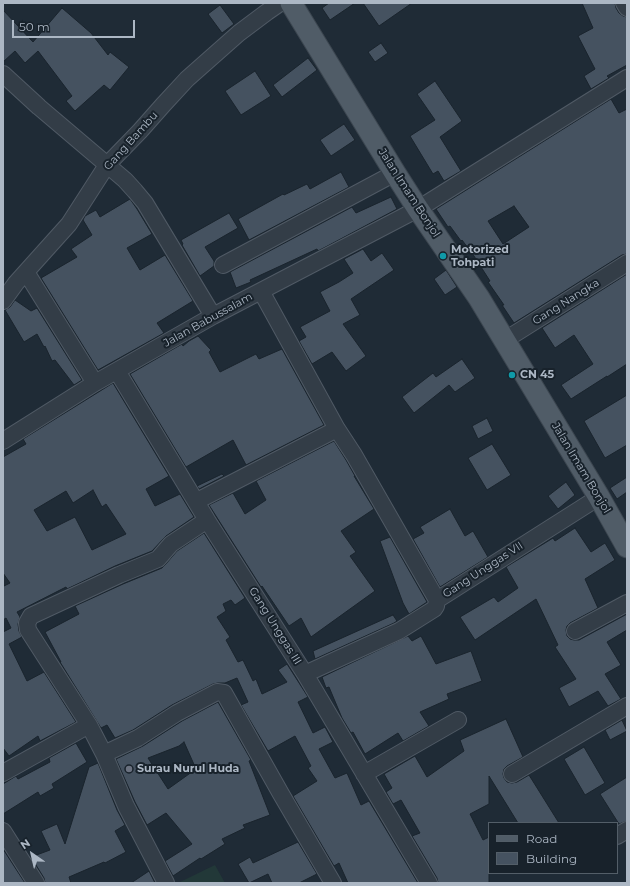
<!DOCTYPE html>
<html>
<head>
<meta charset="utf-8">
<style>
	body { margin:0 }
	#map { position:relative; width:630px; height:886px; overflow:hidden; background:#1f2b36; font-family:Montserrat,sans-serif }
	canvas { display:block }
	.frame { position:absolute; inset:0; border:4px solid #acb7c4; pointer-events:none }
	.legend { position:absolute; left:488px; top:822px; width:130px; height:52px; box-sizing:border-box; background:#18222b; border:1px solid #535e68; margin:0; padding:5px 7px; list-style:none; font-size:12px; color:#acb7c4 }
	.legend li { display:flex; align-items:center; gap:8px; height:20px }
	.legend b { width:20px; border:1px solid #535e68 }
	.north { position:absolute; left:12px; top:834px; width:40px; height:40px; -webkit-text-stroke:3px #18222b; paint-order:stroke; rotate:326deg; font-size:11px; font-weight:700; line-height:16px; text-align:center; color:#acb7c4 }
	.north::after { content:''; display:block; margin:auto; width:14px; height:18px; background:#acb7c4; clip-path:polygon(50% 0,100% 100%,50% 72%,0 100%) }
	.scale { position:absolute; left:12px; top:20px; width:123px; height:18px; box-sizing:border-box; border:2px solid #acb7c4; border-top:0; padding-left:5px; font-size:12px; line-height:14px; white-space:nowrap; color:#acb7c4; -webkit-text-stroke:3px #18222b; paint-order:stroke }
</style>
</head>
<body>
<div id="map">
<canvas width="630" height="886"></canvas>
<div class="frame"></div>
<ul class="legend">
<li><b style="height:5px;background:#505c67"></b>Road</li>
<li><b style="height:11px;background:#455260"></b>Building</li>
</ul>
<div class="north">N</div>
<div class="scale">50 m</div>
</div>
<script>
const context = document.querySelector('canvas').getContext('2d');
context.lineJoin = 'round';
function fill(path, color) { context.fillStyle = color; context.fill(path, 'evenodd'); }
const toPath = rows => new Path2D(rows.map(r => 'M' + r).join(''));
function strokePath(path, color, width, dash) { context.strokeStyle = color; context.lineWidth = width; context.lineCap = dash ? 'butt' : 'round'; context.setLineDash(dash || []); context.stroke(path); }
function drawText(font, color, halo, rows, align = 'center') {
  context.font = font + ' Montserrat,sans-serif'; context.lineWidth = 4; context.setLineDash([]); context.textBaseline = 'middle'; context.strokeStyle = halo; context.fillStyle = color; for (const [text, x, y, turn = 0] of rows) {
    context.save(); context.translate(x, y); context.rotate((+turn || 0) * Math.PI / 180); context.textAlign = isNaN(turn) ? turn : align; if (halo) context.strokeText(text, 0, 0); context.fillText(text, 0, 0); context.restore();
  }
}
fill(toPath([
	[215,865,225,883,178,883]
]), '#223838');
const building = toPath([
	[329,3,355,3,330,20,322,8,329,3],
	[363,3,412,3,379,26,363,3],
	[582,3,615,3,616,8,619,13,623,16,627,17,627,65,607,76,609,78,591,89,584,76,595,69,578,36,593,28,582,3],
	[220,5,234,24,222,33,208,14,220,5],
	[62,8,91,33,108,55,110,52,129,67,110,90,104,85,75,111,66,101,72,96,38,51,25,63,15,51,3,62,3,10,33,42,62,8],
	[381,43,388,53,375,62,368,52,381,43],
	[308,58,317,70,282,97,273,85,308,58],
	[255,71,271,96,241,115,225,91,255,71],
	[435,81,462,121,440,137,461,171,444,181,438,171,433,174,410,136,435,120,417,94,435,81],
	[611,99,619,113,627,109,627,254,622,255,514,323,502,305,504,305,488,282,490,281,474,256,462,240,461,241,450,226,448,227,436,209,611,99],
	[514,206,529,227,503,244,488,221,514,206],
	[344,124,355,140,331,156,320,140,344,124],
	[341,172,349,187,249,240,238,219,283,194,284,195,307,184,310,189,341,172],
	[391,197,397,209,318,251,317,249,250,280,251,282,236,288,230,272,352,207,356,213,391,197],
	[130,199,137,209,152,234,127,248,140,270,165,255,193,301,157,323,164,333,98,370,41,278,77,257,71,249,92,235,83,220,85,216,96,210,100,217,130,199],
	[229,213,238,228,205,247,214,261,214,266,200,276,182,245,183,244,181,240,229,213],
	[363,249,371,261,382,253,394,270,351,299,360,315,343,324,366,356,346,371,332,352,312,364,299,341,306,337,300,327,330,311,320,292,339,282,353,273,344,259,363,249],
	[446,270,457,287,445,295,434,279,446,270],
	[627,274,627,364,607,377,607,376,571,399,561,385,593,364,574,335,555,348,542,328,627,274],
	[15,300,31,311,37,308,82,380,74,385,55,360,52,361,45,346,44,347,37,334,24,342,5,310,10,307,15,300],
	[198,336,211,350,209,352,220,372,256,354,259,359,282,349,324,425,246,465,233,440,186,467,130,374,182,344,183,346,189,341,198,336],
	[462,359,475,378,455,392,449,385,414,413,402,397,433,373,436,377,462,359],
	[113,383,169,476,146,489,155,506,180,494,194,517,166,536,152,551,115,566,67,589,66,587,17,612,20,617,18,624,19,631,22,637,9,644,27,681,44,672,76,722,40,741,38,736,9,756,3,748,3,632,11,628,6,618,3,620,3,584,4,586,10,583,3,573,3,457,26,444,23,439,113,383],
	[93,490,102,507,106,504,126,534,92,550,75,517,47,531,34,510,66,491,73,503,93,490],
	[627,395,627,445,605,458,584,421,627,395],
	[487,418,493,431,478,439,472,426,487,418],
	[334,441,346,460,355,476,354,476,374,509,341,531,356,552,350,556,375,591,311,637,301,618,289,626,262,586,261,587,209,505,233,493,245,514,266,500,256,481,334,441],
	[492,444,511,475,487,490,468,458,492,444],
	[222,474,224,476,199,489,197,486,222,474],
	[627,477,627,492,617,499,610,488,627,477],
	[566,482,575,495,558,509,548,496,566,482],
	[450,509,465,536,473,531,488,557,440,587,413,539,424,533,420,527,450,509],
	[575,528,591,552,605,543,615,560,585,579,598,608,570,623,567,626,566,630,567,636,570,639,574,640,579,640,627,614,627,630,607,642,621,665,605,674,621,699,608,706,598,691,569,707,559,688,576,679,555,647,558,645,536,599,475,640,460,617,494,597,498,602,518,588,506,567,553,538,555,541,575,528],
	[204,533,245,598,235,605,231,600,223,604,226,611,217,617,230,637,226,640,238,662,243,660,253,681,256,679,262,694,287,682,278,670,287,664,308,697,298,702,313,733,325,727,333,742,319,749,335,778,347,773,361,805,369,801,418,883,348,883,339,863,334,866,293,796,317,781,308,768,311,766,295,736,268,751,241,705,248,702,237,678,225,683,218,683,213,684,172,705,133,730,115,738,107,725,101,728,60,662,61,662,45,632,79,614,75,606,123,584,162,568,165,565,177,551,204,533],
	[390,537,427,602,409,614,403,603,380,541,390,537],
	[393,615,397,621,394,623,315,659,313,651,393,615],
	[408,636,412,641,421,636,436,664,471,651,482,681,447,694,449,699,420,712,429,726,403,741,398,733,365,754,353,732,351,733,342,718,329,687,326,688,322,677,408,636],
	[218,702,251,760,249,761,270,815,243,825,245,828,222,839,225,844,201,859,200,858,173,876,165,861,192,844,166,813,147,825,135,802,116,759,143,746,182,721,218,702],
	[184,742,196,769,168,789,148,758,179,746,184,742],
	[506,719,523,757,507,766,504,769,503,774,504,778,507,782,512,783,517,782,529,775,559,823,518,823,489,776,489,804,470,814,483,840,489,837,489,883,438,883,437,878,412,836,420,833,401,800,393,804,386,792,392,788,384,774,415,756,427,777,464,751,460,740,506,719],
	[622,720,627,731,610,740,605,730,622,720],
	[76,743,87,762,52,784,54,788,40,796,38,792,3,814,3,784,16,776,18,779,50,762,49,758,76,743],
	[584,747,605,783,585,795,564,759,584,747],
	[98,763,117,810,125,825,115,831,126,852,105,863,104,862,69,877,71,883,45,883,44,878,31,857,50,850,41,831,57,824,65,844,89,767,98,763],
	[627,777,627,821,619,824,600,794,627,777],
	[298,842,317,874,299,883,272,883,268,874,249,883,238,864,250,857,253,863,298,842],
	[3,849,25,883,3,883,3,849],
	[149,871,155,883,131,883,149,871]
]);
fill(building, '#455260');
strokePath(building, '#1a242d', 1);
const minor = toPath([
	[624,3,627,8],
	[3,74,39,107,125,180,135,191,145,203,213,316],
	[223,265,395,173],
	[26,272,95,383],
	[261,291,337,429,354,455,437,600],
	[3,301,16,283,69,224,107,165,140,131,163,105,187,79,239,33,267,12,280,3],
	[505,340,627,263],
	[117,371,207,520,305,674,429,883],
	[3,441,95,383,213,316,418,209,627,78],
	[197,501,337,429],
	[575,631,627,603],
	[305,674,399,631,434,609,436,606,437,600,599,497],
	[104,754,138,738,177,713,217,692,224,693,281,794,333,883],
	[3,773,89,725],
	[364,774,458,720],
	[512,774,627,706],
	[3,831,36,883],
	[617,836,627,830],
	[166,883,126,806,104,754,89,725,28,630,27,623,31,616,119,575,158,559,171,544,207,520]
]);
const major = toPath([
	[291,3,395,173,418,209,479,298,599,497,627,547]
]);
strokePath(minor, '#505a65', 18);
strokePath(major, '#3c4650', 23);
strokePath(minor, '#333d47', 16);
strokePath(major, '#505c67', 21);
for (const [x, y, r, color] of [
	[443,256,4,"#0f9aa8"],
	[512,375,4,"#0f9aa8"],
	[129,769,4,"#6b7280"]
]) { const dot = new Path2D(); dot.arc(x, y, r, 0, 2 * Math.PI); context.fillStyle = color; context.fill(dot); strokePath(dot, '#18222b', 1.5); }
drawText('11px', '#acb7c4', '#18222b', [
	["Gang Bambu",131,141,-48],
	["Jalan Imam Bonjol",409,193,57],
	["Gang Nangka",566,302,-32],
	["Jalan Babussalam",208,320,-29],
	["Jalan Imam Bonjol",581,468,59],
	["Gang Unggas VII",483,570,-33],
	["Gang Unggas III",275,626,58]
]);
drawText('bold 11px', '#acb7c4', '#18222b', [
	["Motorized",451,250],
	["Tohpati",451,263],
	["CN 45",520,375],
	["Surau Nurul Huda",137,769]
], 'left');
</script>
</body>
</html>
